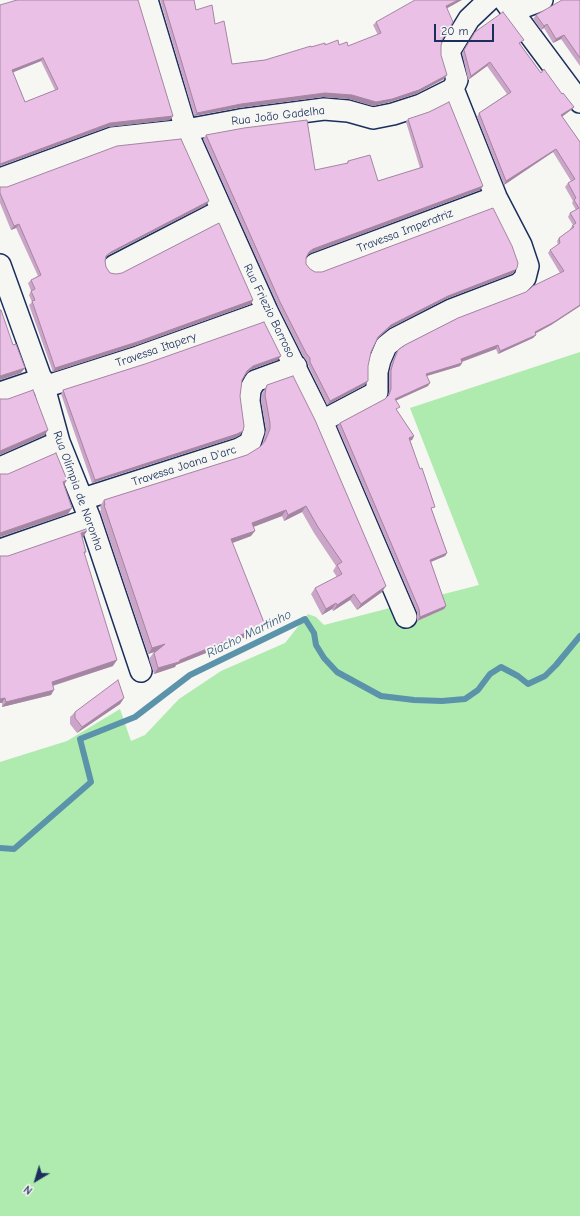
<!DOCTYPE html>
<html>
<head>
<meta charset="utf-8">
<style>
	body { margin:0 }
	#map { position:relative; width:580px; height:1216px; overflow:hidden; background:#f6f6f2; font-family:"Comic Neue",sans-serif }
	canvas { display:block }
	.north { position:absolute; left:16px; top:1160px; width:40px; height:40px; -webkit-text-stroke:3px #f6f6f2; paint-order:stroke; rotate:218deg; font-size:11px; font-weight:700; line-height:16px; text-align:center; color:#1b2f5e }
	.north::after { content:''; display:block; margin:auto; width:14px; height:18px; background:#1b2f5e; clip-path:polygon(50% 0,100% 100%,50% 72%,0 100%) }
	.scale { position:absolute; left:434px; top:24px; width:60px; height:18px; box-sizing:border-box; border:2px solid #1b2f5e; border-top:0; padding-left:5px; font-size:12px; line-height:14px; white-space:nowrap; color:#1b2f5e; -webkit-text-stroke:3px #f6f6f2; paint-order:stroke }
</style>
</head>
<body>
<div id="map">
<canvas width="580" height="1216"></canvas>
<div class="north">N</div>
<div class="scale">20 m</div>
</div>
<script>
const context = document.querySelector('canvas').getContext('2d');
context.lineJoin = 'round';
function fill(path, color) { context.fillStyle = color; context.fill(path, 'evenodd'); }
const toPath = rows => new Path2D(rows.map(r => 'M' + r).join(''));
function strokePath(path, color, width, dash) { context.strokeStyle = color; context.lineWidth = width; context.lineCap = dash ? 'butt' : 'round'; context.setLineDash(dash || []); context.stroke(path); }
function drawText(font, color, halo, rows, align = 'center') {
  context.font = font + ' "Comic Neue",sans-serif'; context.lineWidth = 4; context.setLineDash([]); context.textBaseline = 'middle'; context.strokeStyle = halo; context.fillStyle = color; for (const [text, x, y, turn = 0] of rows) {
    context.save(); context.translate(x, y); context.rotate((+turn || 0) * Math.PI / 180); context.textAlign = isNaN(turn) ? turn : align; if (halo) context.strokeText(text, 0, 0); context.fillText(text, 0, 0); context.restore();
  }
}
fill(toPath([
	[580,352,580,1216,0,1216,0,762,67,741,120,709,131,741,145,735,179,699,221,671,285,643,308,614,316,617,324,625,479,585,410,408]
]), '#afeaaf');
strokePath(toPath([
	[0,848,14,849,91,782,80,739,135,717,190,675,305,619,314,633,316,645,324,658,337,672,381,696,414,700,442,701,465,699,478,690,490,674,501,667,518,676,528,684,545,676,556,665,580,636]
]), '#5b93aa', 6);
const minor = toPath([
	[147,0,186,130,267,311,322,421,406,617],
	[504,0,580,102],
	[513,11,542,0],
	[0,179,112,138,186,130,240,120,324,109,348,111,373,118,393,114,421,105,453,89,457,80,450,55,450,50,469,19,489,0],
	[315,264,496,197],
	[0,265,44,387,59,442,90,519,141,671],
	[114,266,222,210],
	[44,387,138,357,267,311],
	[0,393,42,379],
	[322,421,377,392,377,372,380,360,386,346,396,338,451,310,519,284,525,278,528,266,521,245,496,197,453,89],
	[0,468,59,442],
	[83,499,239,449,250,443,254,431,249,401,250,390,255,381,296,366],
	[0,550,90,519]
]);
strokePath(minor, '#1b2f5e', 24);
strokePath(minor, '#f6f6f2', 21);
fill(toPath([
	[160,0,194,0,196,10,215,24,232,64,265,60,311,47,325,45,339,45,348,46,378,35,373,25,376,22,447,8,442,40,441,46,441,55,444,79,416,94,390,102,373,106,349,99,323,97,238,108,194,116],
	[580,0,580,66,561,39,553,43,544,28,541,30,533,19,536,15],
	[0,5,170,120,108,127,0,166],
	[41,61,55,90,25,102,13,72],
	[473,35,521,43,520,44,541,73,562,94,574,107,571,110,562,116,580,142,580,306,551,325,535,334,536,335,533,338,498,354,496,349,462,362,462,363,460,366,427,376,428,386,396,400,397,411,414,436,412,440,410,440,432,510,447,553,445,556,431,562,446,606,444,609,417,621,417,612,337,426,340,423,385,399,388,397,389,392,389,373,391,364,396,353,398,350,526,292,560,273,548,253,550,250,558,245,557,241,559,238,570,230,570,229,573,225,568,217,570,213,576,210,572,203,573,201,565,187,568,183,571,181,553,152,504,185,477,117,479,113,507,94,487,66,468,80,462,53],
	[408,119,480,190,311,253,307,255,306,258,306,264,310,269,315,272,517,268,512,274,446,299,388,329,377,339,371,352,368,366,365,385,327,405,308,365,307,362,303,356,278,306,203,139,206,135,315,170,346,164,348,161,378,181,420,168,406,122],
	[0,187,206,205,108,255,106,258,105,261,106,267,110,273,116,274,253,300,251,304,134,346,53,372,29,305,32,302,29,295,31,291,28,283,31,280,38,276,16,228,11,230,0,203],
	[278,360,250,370,246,374,242,380,240,396,240,435,234,438,92,483,61,394,63,390],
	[267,385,382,592,357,610,350,600,333,611,332,609,322,615,311,594,315,588,337,577,333,571,336,566,314,533,302,512,284,521,282,516,253,527,251,536,232,543,265,625,261,631,176,665,175,667,154,674,149,659,154,652,148,654,100,511,101,510,100,506,104,500,247,455,260,447,262,445,265,434,266,429,261,401,262,394],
	[82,537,86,552,84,554,113,666,53,686,51,695,2,707,2,703,1,556,8,556,83,537],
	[124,698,120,704,77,733,70,724,70,717,75,712]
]), '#caa5c7');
fill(toPath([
	[458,0,462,0,444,10,446,6],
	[547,24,544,28,541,30,544,26],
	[564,35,561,39,553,43,556,39],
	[43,58,41,61,9,74,12,70],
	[490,62,487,66,468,80,471,76],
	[447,75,444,79,416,94,390,102,373,106,349,99,323,97,238,108,194,116,197,113,241,104],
	[574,107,571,110,559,119,561,115],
	[173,116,170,120,108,127,0,166,0,164,110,123],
	[556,149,553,152,504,185,506,181],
	[483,186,480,190,311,253,306,256,309,252,313,249],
	[209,201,206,205,108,255,104,260,106,256,111,252],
	[19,224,16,228,11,230,14,226],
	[517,268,512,274,446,299,388,329,375,341,378,337,391,325,448,296],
	[253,300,251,304,134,346,53,372,55,368],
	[580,305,580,306,551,325,532,335,535,332],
	[536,335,533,338,498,354,500,351],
	[498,345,496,349,458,363,461,359],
	[281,356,278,360,250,370,245,375,247,371,253,366],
	[462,363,460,366,423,377,426,374],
	[25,368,21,373,0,380,0,376],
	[368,381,365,385,327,405,330,401],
	[430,383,428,386,393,402,395,399],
	[48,430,45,435,0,455,0,451],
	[243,431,240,435,234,438,92,483,95,480],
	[414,436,412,440,407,442,409,438],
	[67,480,64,485,63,482],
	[306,506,302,512,284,521,288,515],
	[72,508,68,514,0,537,0,533],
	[286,510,282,516,248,529,252,523],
	[87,531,83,537,77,538,81,533],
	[255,531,251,536,227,545,231,539],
	[447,553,445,556,428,563,430,560],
	[386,586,382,592,357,610,361,604],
	[354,594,350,600,333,611,337,605],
	[336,603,332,609,322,615,326,609],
	[446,606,444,609,417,621,420,617],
	[265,625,261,631,176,665,175,667,154,674,158,668,180,660],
	[165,644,161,650,148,654,152,648],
	[117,660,113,666,48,687,52,682],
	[54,690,51,695,2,707,6,702],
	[5,698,2,703,0,703,0,699],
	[124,698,120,704,77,733,82,727]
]), '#a486a2');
const building = toPath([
	[17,0,138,0,173,116,110,123,0,164,0,5,17,0],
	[43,58,58,89,25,102,12,70,43,58],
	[163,0,194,0,196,10,212,5,215,24,224,21,232,64,265,60,311,46,311,47,325,43,325,45,338,40,339,45,347,42,348,46,381,33,376,22,415,0,458,0,446,6,453,22,442,40,441,46,441,55,447,75,419,90,392,99,376,102,352,95,325,93,241,104,197,113,163,0],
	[562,0,580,0,580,58,564,35,556,39,547,24,544,26,536,15,562,0],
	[503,12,524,40,519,43,541,73,544,69,562,94,563,93,574,107,561,115,580,142,580,305,554,322,535,332,536,335,500,351,498,345,461,359,462,363,426,374,430,383,395,399,400,407,396,409,414,436,409,438,420,469,422,468,435,507,431,508,447,553,430,560,446,606,420,617,419,609,340,423,385,399,389,395,391,389,391,370,394,360,398,350,405,345,458,318,526,292,533,286,564,271,550,250,560,243,559,238,574,227,572,226,576,223,570,213,579,208,574,200,576,198,568,183,575,179,556,149,506,181,479,113,511,92,490,62,471,76,464,50,475,32,503,12],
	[449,102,483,186,313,249,309,252,306,258,306,264,310,269,315,272,322,272,493,208,512,246,518,263,517,268,515,270,448,296,391,325,378,337,371,352,368,366,368,381,330,401,310,362,310,358,306,353,280,302,206,135,244,128,307,120,315,170,348,163,348,161,370,155,378,181,423,167,408,119,429,112,449,102],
	[181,139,209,201,111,252,106,256,105,261,106,267,110,273,116,274,122,273,219,223,253,300,137,342,55,368,32,301,35,300,31,291,35,289,31,280,41,275,19,224,14,226,0,193,0,187,7,187,117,146,181,139],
	[0,310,1,310,13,345,16,344,25,368,0,376,0,310],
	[264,322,281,356,253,366,247,371,242,380,240,396,244,426,243,431,237,434,95,480,63,390,145,364,264,322],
	[293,376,315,420,386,586,361,604,354,594,337,605,336,603,326,609,315,588,342,574,337,565,342,562,318,527,306,506,288,515,286,510,252,523,255,531,231,539,265,625,180,660,179,662,158,668,154,653,165,644,152,648,104,505,105,505,104,500,247,455,260,447,265,441,270,429,270,423,265,395,266,388,267,385,293,376],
	[33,390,48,430,0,451,0,399,8,399,33,390],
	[56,453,67,480,63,482,72,508,0,533,0,474,8,474,56,453],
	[86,529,87,531,81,533,86,552,84,552,117,660,52,682,54,690,6,702,5,698,0,699,0,556,8,556,86,529],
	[118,680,124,698,82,727,75,718,75,712,118,680]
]);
fill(building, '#ebc0e7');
strokePath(building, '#a486a2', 1);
drawText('12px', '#1b2f5e', '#f6f6f2', [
	["Rua João Gadelha",278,116,-7],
	["Travessa Imperatriz",405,231,-21],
	["Rua Friezio Barroso",269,311,64],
	["Travessa Itapery",156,350,-19],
	["Travessa Joana D'arc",184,466,-18],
	["Rua Olímpia de Noronha",78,491,70]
]);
drawText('italic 13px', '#36597e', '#f6f6f2', [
	["Riacho Martinho",249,634,-26]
]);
</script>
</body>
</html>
